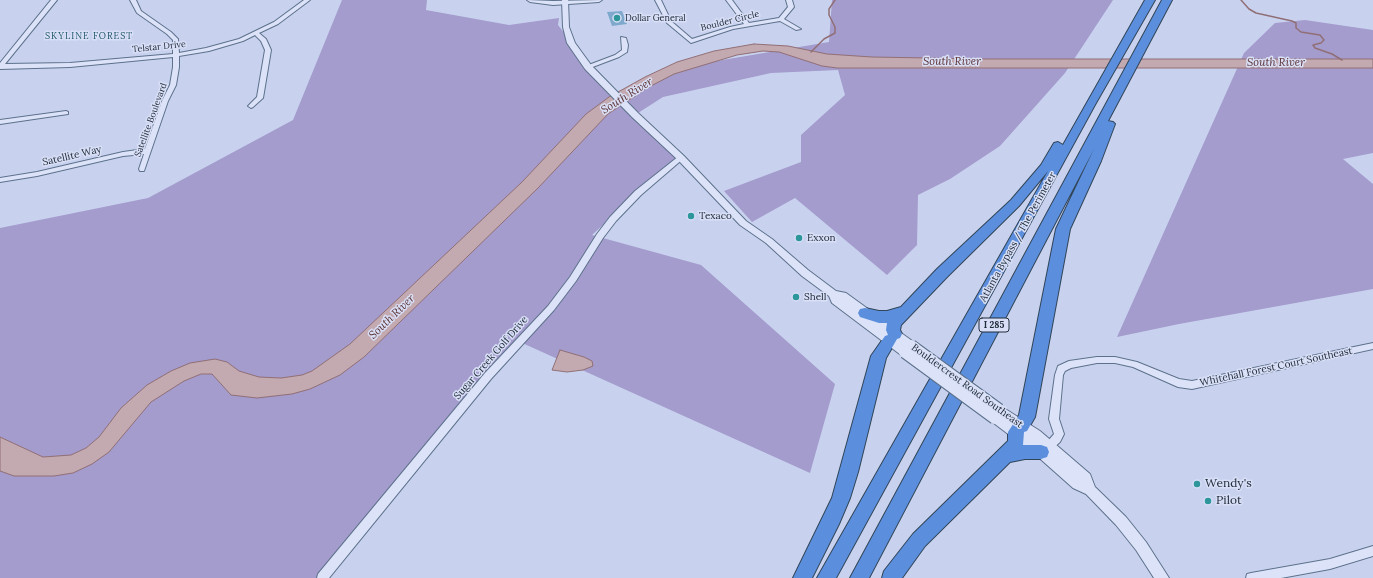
<!DOCTYPE html>
<html>
<head>
<meta charset="utf-8">
<style>
	body { margin:0 }
	canvas { display:block; background:#c8d2ef }
</style>
</head>
<body>
<canvas width="1373" height="578"></canvas>
<script>
const context = document.querySelector('canvas').getContext('2d');
context.lineJoin = 'round';
function fill(path, color) { context.fillStyle = color; context.fill(path, 'evenodd'); }
const toPath = rows => new Path2D(rows.map(r => 'M' + r).join(''));
function strokePath(path, color, width, dash) { context.strokeStyle = color; context.lineWidth = width; context.lineCap = dash ? 'butt' : 'round'; context.setLineDash(dash || []); context.stroke(path); }
function drawText(font, color, halo, rows, align = 'center') {
  context.font = font + ' Lora,serif'; context.lineWidth = 3; context.setLineDash([]); context.textBaseline = 'middle'; context.strokeStyle = halo; context.fillStyle = color; for (const [text, x, y, turn = 0] of rows) {
    context.save(); context.translate(x, y); context.rotate((+turn || 0) * Math.PI / 180); context.textAlign = isNaN(turn) ? turn : align; if (halo) context.strokeText(text, 0, 0); context.fillText(text, 0, 0); context.restore();
  }
}
fill(toPath([
	[342,0,427,0,426,10,509,25,559,18,558,25,613,95,669,69,829,42,832,0,1113,0,1065,73,1000,146,950,179,918,195,917,245,887,275,795,198,752,222,724,191,801,162,801,135,845,95,838,70,771,73,663,97,638,113,680,154,592,235,701,265,835,384,810,473,520,342,323,578,0,578,0,228,148,198,293,120],
	[1305,20,1373,30,1373,153,1343,159,1373,184,1373,289,1179,324,1117,337,1244,53,1275,23]
]), '#a49ccd');
const water = toPath([
	[754,44,788,46,827,54,872,57,985,59,1373,59,1373,68,837,68,822,66,779,52,763,51,737,55,674,74,647,88,608,114,538,188,364,357,340,375,310,389,292,394,257,398,231,395,212,374,201,374,184,381,151,402,109,452,92,464,73,473,54,476,14,476,0,471,0,437,43,457,71,455,86,448,99,437,121,408,147,385,171,371,190,363,215,359,227,362,239,371,259,377,281,378,302,375,312,371,350,344,522,182,586,114,609,97,645,77,677,62,714,51,754,44],
	[560,350,584,357,592,361,593,366,583,370,567,372,552,370,560,350]
]);
fill(water, '#c3a9b0');
strokePath(water, '#916f76', 1);
strokePath(toPath([
	[1241,0,1249,9,1256,13,1292,21,1296,23,1296,28,1301,32,1320,35,1324,40,1321,43,1313,45,1315,48,1332,54,1342,60],
	[811,52,824,39,835,33,835,27,829,15,829,9,835,0]
]), '#916f76', 1.5);
fill(toPath([
	[622,11,627,24,612,26,607,12]
]), '#7ea9cc');
const minor = toPath([
	[51,0,57,0,5,64,70,63,173,54,173,40,167,34,137,13,130,0,136,0,141,11,171,32,178,39,179,53,206,48,239,39,274,22,304,0,310,0,278,24,259,33,266,39,271,50,263,98,253,107,251,108,248,106,257,97,265,50,261,41,255,35,243,41,209,51,179,56,179,67,176,85,168,101,144,171,140,171,139,169,144,154,123,156,37,176,0,182,0,178,37,172,123,152,145,149,162,101,170,85,173,67,173,57,70,67,0,69,0,63,51,0],
	[527,0,553,1,602,0,599,2,553,5,530,2,527,0],
	[655,0,661,0,671,21,692,39,730,27,744,24,726,0,732,0,749,23,779,18,788,7,786,0,792,0,794,7,784,19,801,29,796,30,780,21,733,29,691,43,667,23,655,0],
	[621,37,626,38,628,45,627,52,619,57,590,68,586,68,586,66,615,55,622,50,621,37],
	[66,111,68,112,68,114,0,124,0,120,66,111],
	[679,156,681,156,684,158,641,195,616,221,603,238,576,281,554,310,491,379,329,578,317,578,318,574,485,373,548,306,570,277,597,234,610,217,635,191,679,156],
	[1373,343,1373,349,1192,389,1178,387,1133,367,1115,363,1097,363,1071,368,1065,371,1063,375,1059,419,1064,434,1060,442,1049,452,1046,453,1043,452,1041,449,1054,434,1049,419,1055,375,1058,366,1069,361,1097,357,1115,357,1137,362,1179,379,1192,381,1373,343],
	[1373,546,1373,556,1330,569,1281,578,1246,578,1247,574,1251,573,1330,559,1373,546]
]);
const tertiary = toPath([
	[562,0,568,0,569,27,575,43,591,65,638,113,684,156,746,221,772,239,808,270,836,291,846,293,915,343,916,346,915,349,909,350,910,352,909,355,905,356,901,355,832,303,829,296,802,276,766,243,740,225,678,160,632,117,585,69,567,43,563,27,562,0],
	[999,405,1040,431,1090,474,1095,487,1126,517,1146,542,1169,578,1154,578,1136,550,1116,525,1086,494,1073,488,1037,456,991,421,989,418,991,415,995,413,993,410,995,407,999,405]
]);
const motorway = toPath([
	[1145,0,1155,0,1096,103,836,578,817,578,1048,171,1019,206,947,277,901,325,900,330,902,334,900,338,897,339,886,358,858,472,850,498,839,524,812,578,793,578,832,498,871,356,885,336,888,335,886,330,887,323,879,323,860,317,858,313,860,309,865,308,879,311,887,311,901,307,937,269,1011,200,1041,165,1054,143,1058,142,1063,145,1145,0],
	[1162,0,1172,0,1108,121,1113,122,1115,124,1101,161,1070,229,1035,417,1027,431,1024,432,1023,445,1041,445,1047,447,1049,452,1047,457,1041,459,1025,459,1010,462,925,546,902,578,882,578,884,571,913,534,1008,441,1008,432,1019,415,1056,229,1094,149,869,578,850,578,1162,0]
]);
strokePath(minor, '#5d718b', 2);
strokePath(tertiary, '#5d718b', 2);
strokePath(motorway, '#314559', 2);
fill(minor, '#dce3f9');
fill(tertiary, '#dce3f9');
fill(motorway, '#5b8edc');
const tertiaryBridge = toPath([
	[911,346,999,410],
	[905,352,995,418]
]);
strokePath(tertiaryBridge, '#5d718b', 14, []);
strokePath(tertiaryBridge, '#dce3f9', 12);
for (const [x, y, r, color] of [
	[617,18,4,"#2d969a"],
	[691,216,4,"#2d969a"],
	[799,238,4,"#2d969a"],
	[796,297,4,"#2d969a"],
	[1197,484,4,"#2d969a"],
	[1208,501,4,"#2d969a"]
]) { const dot = new Path2D(); dot.arc(x, y, r, 0, 2 * Math.PI); context.fillStyle = color; context.fill(dot); strokePath(dot, '#d8dff6', 1.5); }
drawText('9px', '#202d3b', '#d8dff6', [
	["Dollar General",625,18]
], 'left');
drawText('9px', '#202d3b', '#d8dff6', [
	["Boulder Circle",730,21,-14],
	["Telstar Drive",159,47,-6],
	["Satellite Boulevard",151,120,-70]
]);
context.letterSpacing = '1px';
drawText('9px', '#205668', '#d8dff6', [
	["SKYLINE FOREST",89,36]
]);
context.letterSpacing = '0px';
for (const [x, y, w] of [
	[994,325,30]
]) { const box = new Path2D(); box.roundRect(x - w / 2, y - 7, w, 14, 3); context.fillStyle = '#d8dff6'; context.fill(box); strokePath(box, '#202d3b', 1); }
drawText('bold 9px', '#202d3b', null, [
	["I 285",994,325]
]);
drawText('10px', '#202d3b', '#d8dff6', [
	["Satellite Way",72,156,-13],
	["Atlanta Bypass / The Perimeter",1018,237,-61],
	["Sugar Creek Golf Drive",491,358,-49],
	["Whitehall Forest Court Southeast",1276,367,-12],
	["Bouldercrest Road Southeast",967,386,36]
]);
drawText('10px', '#202d3b', '#d8dff6', [
	["Texaco",699,216],
	["Exxon",807,238],
	["Shell",804,297]
], 'left');
drawText('italic 11px', '#5b3031', '#d8dff6', [
	["South River",952,62],
	["South River",1276,63],
	["South River",627,96,-32],
	["South River",392,317,-44]
]);
drawText('12px', '#202d3b', '#d8dff6', [
	["Wendy's",1205,484],
	["Pilot",1216,501]
], 'left');
</script>
</body>
</html>
